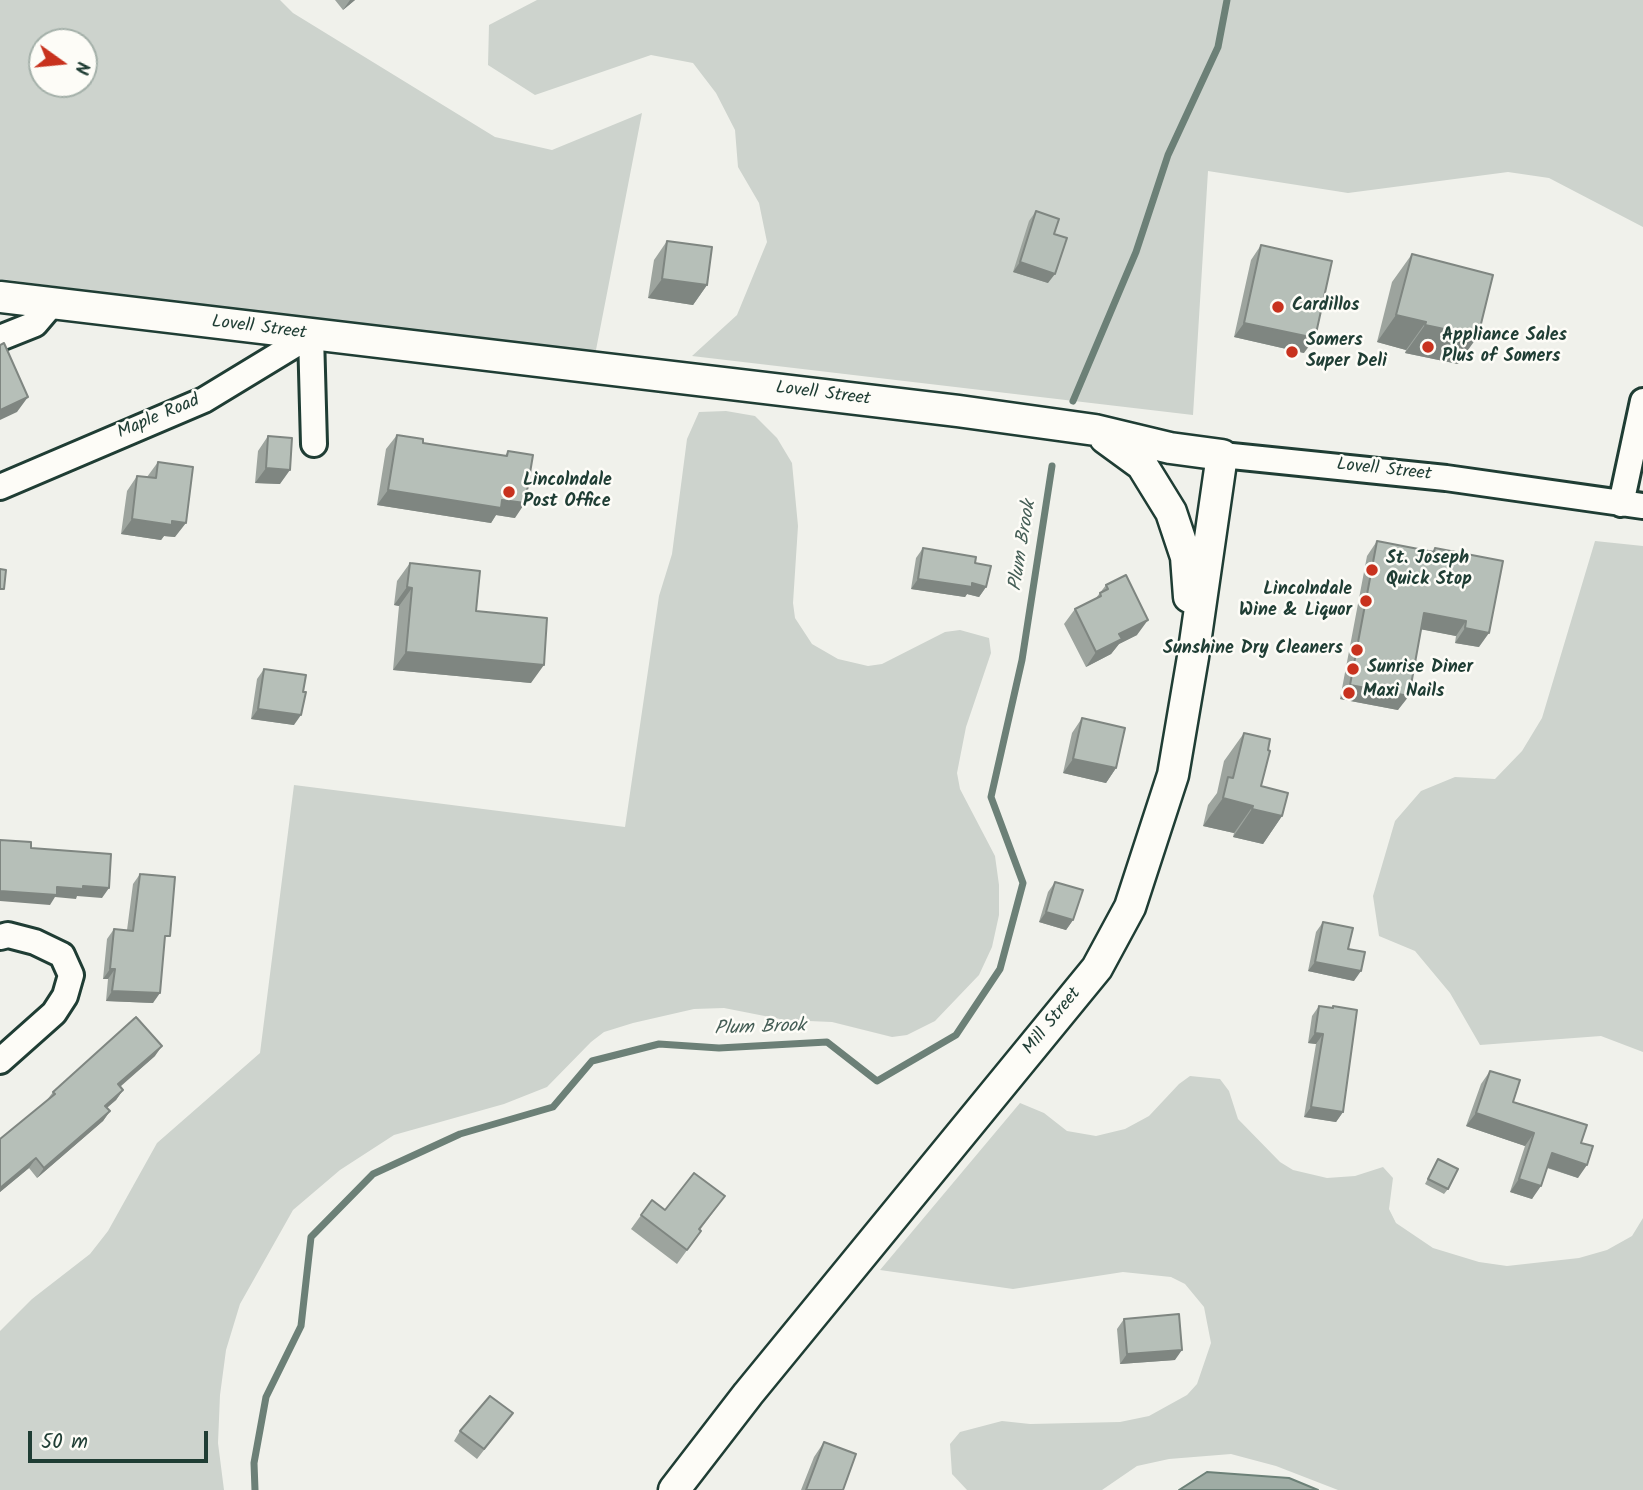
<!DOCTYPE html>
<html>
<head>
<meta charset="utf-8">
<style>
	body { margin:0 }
	#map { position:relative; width:1643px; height:1490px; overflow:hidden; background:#f0f1eb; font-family:Kalam,sans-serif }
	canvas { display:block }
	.north { position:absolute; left:28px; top:28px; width:70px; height:70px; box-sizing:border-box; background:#fdfcf7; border:2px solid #a4b0a9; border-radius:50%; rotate:105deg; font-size:19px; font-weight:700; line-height:28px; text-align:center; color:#1f3d34 }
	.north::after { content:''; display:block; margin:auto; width:24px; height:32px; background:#c8321e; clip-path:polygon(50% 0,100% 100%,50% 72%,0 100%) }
	.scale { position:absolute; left:28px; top:1431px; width:180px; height:32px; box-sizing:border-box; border:4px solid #1f3d34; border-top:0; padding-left:9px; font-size:21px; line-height:24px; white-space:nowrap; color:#1f3d34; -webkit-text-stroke:5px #fdfcf7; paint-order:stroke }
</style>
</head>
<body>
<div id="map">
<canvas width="1643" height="1490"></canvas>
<div class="north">N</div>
<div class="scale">50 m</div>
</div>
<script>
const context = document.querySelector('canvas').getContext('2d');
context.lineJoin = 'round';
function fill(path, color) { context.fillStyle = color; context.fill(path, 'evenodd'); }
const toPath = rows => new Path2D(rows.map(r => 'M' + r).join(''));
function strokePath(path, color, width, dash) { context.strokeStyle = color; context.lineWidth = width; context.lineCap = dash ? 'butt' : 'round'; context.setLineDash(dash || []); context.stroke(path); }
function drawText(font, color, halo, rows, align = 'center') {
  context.font = font + ' Kalam,sans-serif'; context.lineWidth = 5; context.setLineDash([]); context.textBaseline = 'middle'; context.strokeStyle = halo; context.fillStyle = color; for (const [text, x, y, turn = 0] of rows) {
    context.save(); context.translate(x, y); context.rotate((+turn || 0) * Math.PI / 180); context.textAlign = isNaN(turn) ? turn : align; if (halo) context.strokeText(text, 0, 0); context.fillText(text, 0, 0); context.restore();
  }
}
fill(toPath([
	[0,0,280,0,293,13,495,137,552,150,642,113,595,355,0,279],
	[42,42,84,42,84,84,42,84],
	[537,0,1643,0,1643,227,1549,178,1508,172,1348,193,1208,171,1193,415,692,356,737,315,767,242,759,203,738,167,735,130,716,93,693,63,651,55,535,95,488,65,489,25],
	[726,411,755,416,777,438,792,463,798,526,793,603,795,618,812,644,838,659,868,666,882,664,945,632,960,630,989,638,991,653,966,727,957,773,960,789,995,856,999,885,999,915,992,947,979,975,935,1021,907,1035,892,1037,832,1022,785,1020,724,1008,694,1009,633,1023,604,1032,591,1042,547,1087,504,1104,394,1135,340,1170,293,1210,240,1304,226,1350,220,1395,218,1443,224,1490,0,1490,0,1331,32,1299,90,1254,108,1231,157,1143,260,1053,294,785,625,827,659,596,672,554,687,439,699,412],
	[1595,541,1643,546,1643,1052,1601,1036,1480,1045,1450,993,1415,951,1379,936,1373,896,1395,821,1421,791,1455,777,1495,779,1522,751,1542,718],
	[1190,1076,1220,1079,1229,1091,1238,1119,1280,1162,1293,1170,1327,1178,1355,1176,1383,1167,1393,1178,1389,1209,1396,1223,1433,1248,1479,1262,1507,1266,1579,1258,1607,1250,1632,1236,1643,1218,1643,1490,1338,1490,1276,1466,1231,1454,1169,1459,1137,1466,1102,1490,967,1490,952,1474,950,1444,960,1432,1002,1421,1030,1424,1120,1422,1149,1416,1187,1395,1197,1384,1211,1343,1204,1307,1185,1284,1171,1277,1123,1272,1013,1289,880,1270,1020,1103,1044,1113,1067,1131,1096,1136,1125,1129,1149,1116,1179,1084]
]), '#cdd3cd');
const water = toPath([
	[1207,1472,1289,1478,1318,1490,1179,1490,1207,1472]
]);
fill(water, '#9faca4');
strokePath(water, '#6c8077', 2);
strokePath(toPath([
	[1073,401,1136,252,1168,155,1218,47,1227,0],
	[255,1490,254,1463,266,1397,301,1326,311,1237,373,1174,460,1134,553,1107,592,1061,659,1044,719,1048,827,1042,877,1081,956,1035,1000,969,1023,883,991,797,1022,660,1052,466]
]), '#6c8077', 7);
const minor = toPath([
	[0,338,35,324,52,304],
	[1222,455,1446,478,1643,506],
	[0,487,204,400,311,335,314,444],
	[1621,504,1643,401],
	[0,937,8,935,35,942,62,955,71,975,65,996,54,1013,0,1061]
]);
const major = toPath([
	[0,297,958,411,1095,430,1170,448,1222,455,1193,657,1173,775,1130,907,1097,968,748,1394,674,1490],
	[1105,438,1142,465,1171,512,1186,557,1189,597]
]);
strokePath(minor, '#1f3d34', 30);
strokePath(major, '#1f3d34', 35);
strokePath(minor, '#fdfcf7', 24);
strokePath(major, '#fdfcf7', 30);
fill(toPath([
	[335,0,355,0,343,10],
	[1036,211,1054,234,1048,283,1013,272,1029,221],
	[667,241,707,285,693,305,648,298,654,260],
	[1261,245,1304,353,1234,337,1251,260],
	[1412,254,1458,364,1405,353,1406,350,1377,342,1392,282],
	[397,435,423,443,505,456,508,451,515,518,496,515,491,523,377,505,386,449],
	[268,436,280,484,255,483,258,451],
	[158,462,175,537,164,536,161,540,121,534,127,491,137,476,147,477],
	[1377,541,1432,552,1435,548,1479,647,1455,643,1456,636,1421,629,1398,710,1340,699,1367,556],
	[923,548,975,563,986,587,979,597,967,594,965,597,911,589,916,558],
	[410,563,476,611,531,683,393,670,399,606,394,605,397,581],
	[1106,585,1137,635,1119,644,1111,654,1086,667,1064,624,1075,609,1096,598],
	[264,669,294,725,251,719,257,679],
	[1082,718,1116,768,1106,783,1063,773,1072,733],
	[1244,733,1261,786,1282,816,1263,844,1233,837,1234,833,1203,826,1208,805,1217,793,1224,761],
	[140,874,165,943,153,1003,106,1001,108,979,103,979,107,939,114,929,127,930,133,884],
	[1055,882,1073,920,1066,930,1039,922,1048,892],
	[1323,922,1348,949,1354,981,1308,971,1316,932],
	[1319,1006,1332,1008,1333,1006,1343,1112,1336,1122,1304,1117,1316,1044,1308,1043,1312,1016],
	[155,1056,120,1086,123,1090,116,1100,107,1108,110,1111,103,1121,37,1178,29,1168,0,1192,0,1139,47,1100,53,1092],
	[1490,1071,1513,1102,1581,1143,1578,1178,1547,1168,1532,1199,1510,1192,1525,1146,1466,1126,1481,1084],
	[1438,1159,1448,1189,1444,1194,1425,1184],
	[725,1196,700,1230,701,1231,677,1264,631,1229,652,1200,665,1210],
	[1124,1319,1175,1360,1120,1364,1117,1329],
	[513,1413,477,1459,454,1441,460,1431],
	[824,1442,843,1490,801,1490,814,1457]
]), '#9da49e');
fill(toPath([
	[350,0,355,0,343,10],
	[1020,262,1055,274,1048,283,1013,272],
	[662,279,707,285,693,305,648,298],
	[1396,315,1426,322,1406,350,1377,342],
	[1244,323,1315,338,1304,353,1234,337],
	[1425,325,1478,336,1458,364,1405,353],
	[28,397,17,412,0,420,0,410],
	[266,468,290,470,280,484,255,483],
	[388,490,502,500,525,503,515,518,496,515,491,523,377,505],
	[132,519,172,521,186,523,175,537,164,536,161,540,121,534],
	[918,579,972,583,986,587,979,597,967,594,965,597,911,589],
	[407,587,412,588,399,606,394,605],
	[1424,613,1466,621,1456,636,1414,628],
	[1148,620,1137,635,1119,644,1111,654,1086,667,1096,652,1119,634],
	[1465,628,1489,633,1479,647,1455,643],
	[406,652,544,665,531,683,393,670],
	[1350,685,1409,696,1398,710,1340,699],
	[258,709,301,715,294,725,251,719],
	[1073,759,1116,768,1106,783,1063,773],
	[1223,798,1253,806,1234,833,1203,826],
	[1252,809,1282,816,1263,844,1233,837],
	[83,886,109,888,102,898,77,896,76,899,55,897,50,905,0,901,0,891],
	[1046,912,1073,920,1066,930,1039,922],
	[1315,962,1361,971,1354,981,1308,971],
	[110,969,115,969,108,979,103,979],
	[112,991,160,993,153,1003,106,1001],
	[1315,1033,1323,1034,1316,1044,1308,1043],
	[162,1046,155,1056,112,1094,118,1084],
	[123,1090,116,1100,98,1115,105,1106],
	[1311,1107,1343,1112,1336,1122,1304,1117],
	[110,1111,103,1121,37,1178,44,1168],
	[1476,1113,1534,1133,1525,1146,1466,1126],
	[1552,1153,1587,1165,1578,1178,1543,1166],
	[36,1158,29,1168,0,1192,0,1188],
	[1519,1179,1541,1186,1532,1199,1510,1192],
	[1182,1350,1175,1360,1120,1364,1127,1354]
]), '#7f8681');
const building = toPath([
	[1036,211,1059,219,1054,234,1067,238,1055,274,1020,262,1036,211],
	[667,241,712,247,707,285,662,279,667,241],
	[1261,245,1332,261,1315,338,1244,323,1261,245],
	[1412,254,1493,275,1478,336,1425,325,1426,322,1396,315,1412,254],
	[4,343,28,397,0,410,0,345,4,343],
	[397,435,423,439,423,443,507,456,508,451,533,455,525,503,502,500,501,508,388,490,397,435],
	[268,436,292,438,290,470,266,468,268,436],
	[158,462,193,467,186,523,172,521,172,525,132,519,137,476,156,478,158,462],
	[1377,541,1434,552,1435,548,1503,561,1489,633,1465,628,1466,621,1424,613,1409,696,1350,685,1377,541],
	[923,548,976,557,975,563,991,566,986,587,972,583,972,587,918,579,923,548],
	[410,563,480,571,476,611,547,618,544,665,406,652,412,588,407,587,410,563],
	[0,569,6,570,4,589,0,589,0,569],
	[1126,575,1148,620,1119,634,1122,639,1096,652,1075,609,1101,596,1100,593,1108,589,1106,585,1126,575],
	[264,669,306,675,303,692,306,692,301,715,258,709,264,669],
	[1082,718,1125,728,1116,768,1073,759,1082,718],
	[1244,733,1270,739,1268,750,1270,751,1261,786,1288,793,1282,816,1252,809,1253,806,1223,798,1228,777,1233,778,1244,733],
	[0,840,31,842,31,848,111,854,109,888,83,886,83,889,57,887,57,895,0,891,0,840],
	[140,874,175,877,170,936,165,936,160,993,112,991,115,969,110,969,114,929,133,931,140,874],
	[1055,882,1083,890,1073,920,1046,912,1055,882],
	[1323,922,1353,928,1348,949,1365,952,1361,971,1315,962,1323,922],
	[1319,1006,1333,1008,1333,1006,1357,1010,1343,1112,1311,1107,1323,1034,1315,1033,1319,1006],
	[136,1017,162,1046,118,1084,123,1090,105,1106,110,1111,44,1168,36,1158,0,1188,0,1139,55,1094,53,1092,136,1017],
	[1490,1071,1520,1080,1513,1102,1587,1125,1581,1143,1593,1146,1587,1165,1552,1153,1541,1186,1519,1179,1534,1133,1476,1113,1490,1071],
	[1438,1159,1458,1169,1448,1189,1428,1179,1438,1159],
	[694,1173,725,1196,699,1229,701,1231,687,1250,641,1215,652,1200,665,1210,694,1173],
	[1179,1314,1182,1350,1127,1354,1124,1319,1179,1314],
	[490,1396,513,1413,484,1449,460,1431,490,1396],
	[824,1442,856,1454,843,1490,806,1490,824,1442]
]);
fill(building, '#b6bfb8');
strokePath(building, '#7f8681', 2);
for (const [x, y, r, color] of [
	[1278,307,7,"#c8321e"],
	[1428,347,7,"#c8321e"],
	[1292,352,7,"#c8321e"],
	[509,492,7,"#c8321e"],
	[1372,570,7,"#c8321e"],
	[1366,601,7,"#c8321e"],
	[1357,650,7,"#c8321e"],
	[1353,669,7,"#c8321e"],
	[1349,693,7,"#c8321e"]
]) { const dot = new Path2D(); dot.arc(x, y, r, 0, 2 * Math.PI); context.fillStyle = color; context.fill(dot); strokePath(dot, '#fdfcf7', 2.5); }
drawText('bold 18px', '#1f3d34', '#fdfcf7', [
	["Cardillos",1292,307],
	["Appliance Sales",1442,337],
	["Plus of Somers",1442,358],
	["Somers",1306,342],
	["Super Deli",1306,363],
	["Lincolndale",523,482],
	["Post Office",523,503],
	["St. Joseph",1386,560],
	["Quick Stop",1386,581],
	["Lincolndale",1352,591,"right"],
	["Wine & Liquor",1352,612,"right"],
	["Sunshine Dry Cleaners",1343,650,"right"],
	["Sunrise Diner",1367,669],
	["Maxi Nails",1363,693]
], 'left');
drawText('18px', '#1f3d34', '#fdfcf7', [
	["Lovell Street",259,329,7],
	["Lovell Street",823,395,7],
	["Maple Road",159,418,-23],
	["Lovell Street",1384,471,6],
	["Mill Street",1053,1022,-51]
]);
drawText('italic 19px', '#455e56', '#fdfcf7', [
	["Plum Brook",1024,546,-81],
	["Plum Brook",760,1029,-2]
]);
</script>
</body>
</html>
